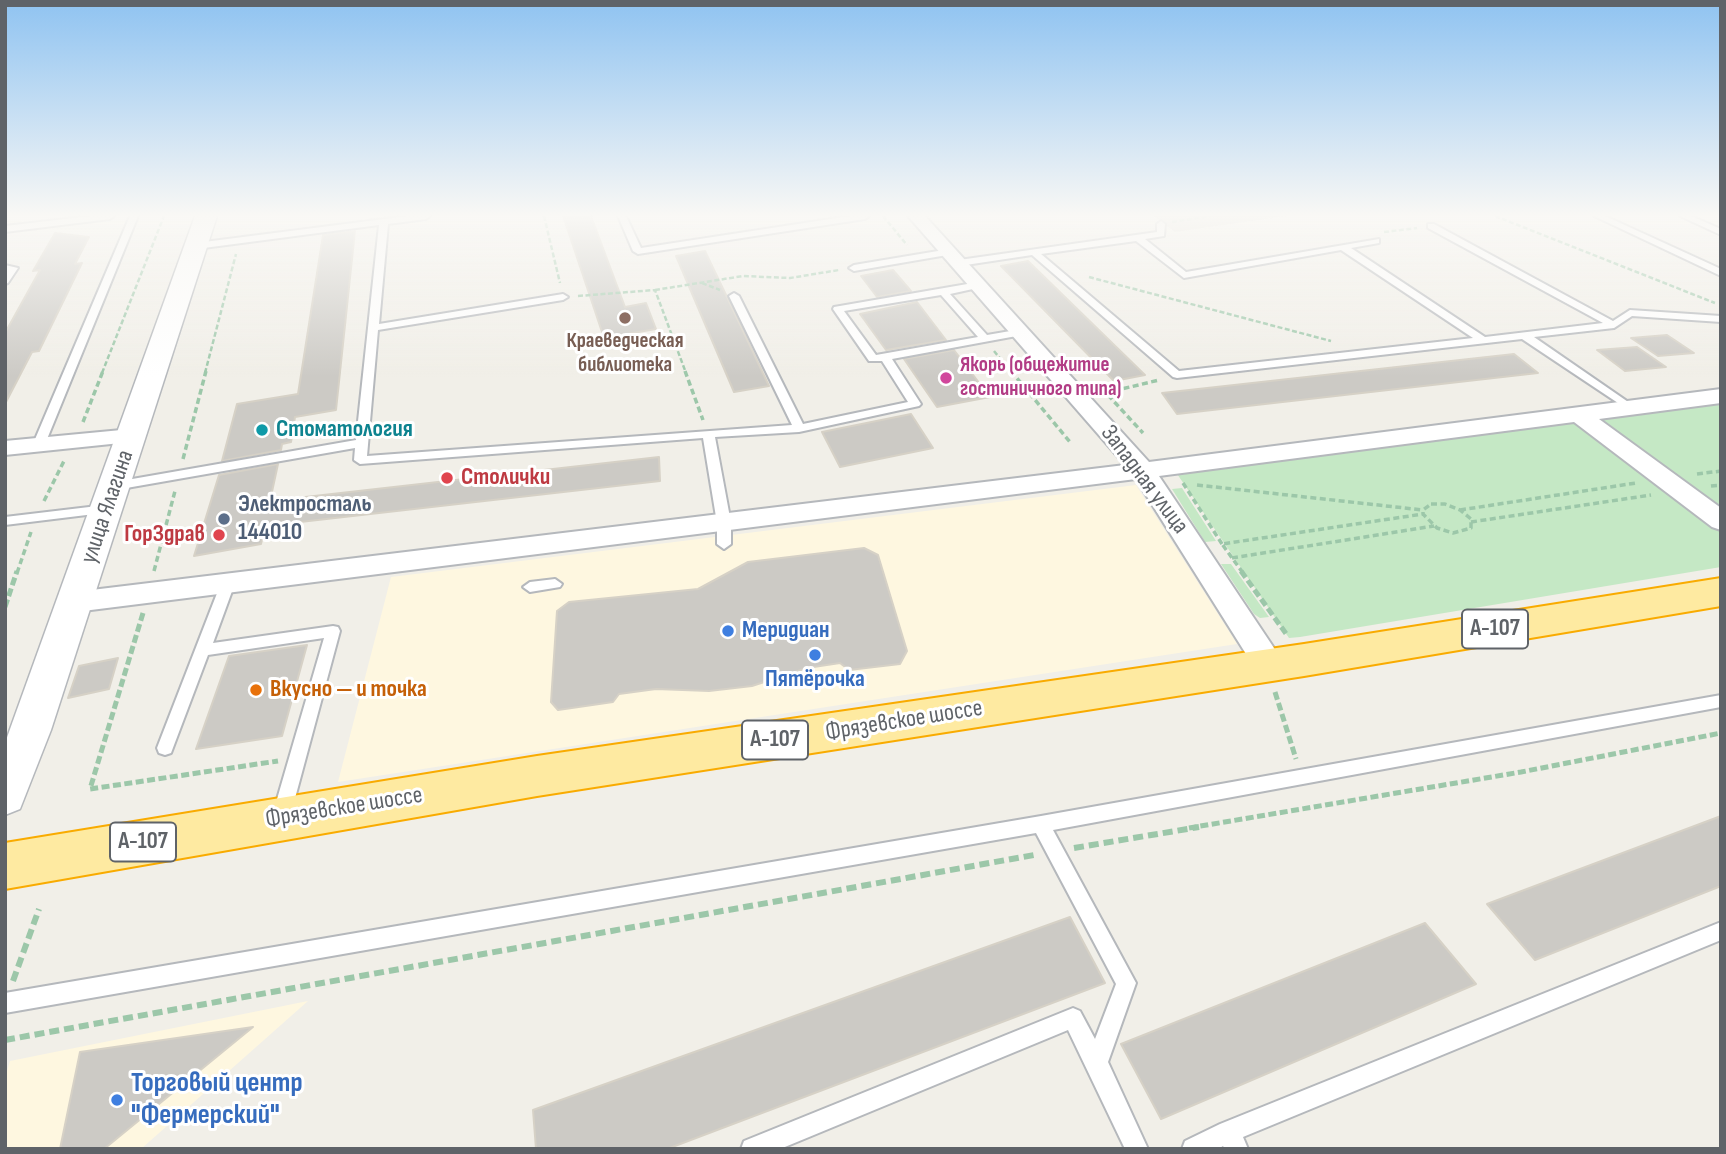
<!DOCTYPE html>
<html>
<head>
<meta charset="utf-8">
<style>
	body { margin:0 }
	#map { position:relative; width:1726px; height:1154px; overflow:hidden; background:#f1efe8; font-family:"Sofia Sans Condensed",sans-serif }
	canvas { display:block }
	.frame { position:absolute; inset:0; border:7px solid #5f6368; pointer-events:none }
</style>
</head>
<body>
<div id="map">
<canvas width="1726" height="1154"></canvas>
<div class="frame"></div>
</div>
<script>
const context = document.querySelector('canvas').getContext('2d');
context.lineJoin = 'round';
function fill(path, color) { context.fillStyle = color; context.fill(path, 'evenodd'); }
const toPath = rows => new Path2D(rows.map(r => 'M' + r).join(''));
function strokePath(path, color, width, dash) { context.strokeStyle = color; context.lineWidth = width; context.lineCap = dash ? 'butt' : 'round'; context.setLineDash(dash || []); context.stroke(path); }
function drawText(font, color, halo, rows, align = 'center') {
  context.font = font + ' "Sofia Sans Condensed",sans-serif'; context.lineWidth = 6; context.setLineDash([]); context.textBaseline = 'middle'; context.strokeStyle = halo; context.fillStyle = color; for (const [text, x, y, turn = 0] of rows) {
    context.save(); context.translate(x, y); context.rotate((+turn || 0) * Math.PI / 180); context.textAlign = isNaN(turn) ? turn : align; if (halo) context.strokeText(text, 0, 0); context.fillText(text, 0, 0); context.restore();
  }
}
fill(toPath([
	[1136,485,1237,644,338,782,391,577],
	[308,1001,141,1149,5,1149,5,1078,10,1061]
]), '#fef7e0');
fill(toPath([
	[1153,216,1286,216,1175,232]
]), '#e1ded6');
fill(toPath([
	[1721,402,1721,567,1300,637,1289,638,1171,465],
	[1182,488,1216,541,1205,542,1172,489],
	[1221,564,1231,564,1269,617,1260,618,1254,614]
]), '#c5e8c5');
const building = toPath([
	[563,216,591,216,625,307,646,303,656,329,604,338,563,216],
	[355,231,336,410,295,417,291,442,282,444,281,450,222,461,237,404,298,394,323,235,355,231],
	[55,233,89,237,75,264,82,263,39,351,32,352,5,404,5,333,40,270,33,271,55,233],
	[705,251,727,297,769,386,734,392,676,256,705,251],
	[1028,261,1145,375,1114,381,1001,266,1028,261],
	[893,270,911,291,877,297,861,276,893,270],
	[917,302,946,340,886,350,860,314,917,302],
	[1667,335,1694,353,1658,356,1631,338,1667,335],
	[1637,347,1666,367,1625,371,1597,350,1637,347],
	[954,350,990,397,937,407,904,359,954,350],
	[1514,354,1538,373,1177,414,1162,393,1514,354],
	[911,414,933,448,840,467,822,432,911,414],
	[659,457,660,481,265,526,261,544,194,556,219,475,278,464,270,501,659,457],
	[864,548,878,555,907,651,900,664,849,670,840,663,807,668,752,686,709,691,656,689,619,694,613,702,558,710,551,702,557,611,569,602,698,589,748,562,864,548],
	[307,645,282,736,196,749,229,656,307,645],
	[118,658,109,689,68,698,79,666,118,658],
	[1721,816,1721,886,1535,960,1487,904,1721,816],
	[1070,917,1105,983,667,1149,536,1149,533,1110,1070,917],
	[1425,923,1476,984,1161,1119,1121,1044,1425,923],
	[253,1027,104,1149,60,1149,80,1052,253,1027]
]);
fill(building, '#cccac5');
strokePath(building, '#d6d1c6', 2);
const service = toPath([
	[91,216,114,216,110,219,5,232,5,226,91,216],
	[130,216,138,216,45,444,39,448,35,447,33,444,130,216],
	[408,216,430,216,426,219,388,224,379,324,563,294,568,297,563,300,378,330,367,456,792,425,729,296,734,293,739,296,803,424,908,402,882,361,869,361,833,309,834,307,979,282,982,283,982,287,950,294,987,335,1022,329,1027,332,1022,335,892,359,921,404,919,406,799,432,715,437,731,523,731,544,724,549,717,544,717,523,703,438,360,464,354,460,355,448,115,490,111,489,109,486,111,483,115,482,356,440,379,225,196,249,192,246,196,243,408,216],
	[941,295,978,337,876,355,844,311,941,295],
	[618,216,626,216,641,248,850,216,869,216,865,219,638,254,633,251,618,216],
	[1594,216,1605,216,1721,269,1721,276,1594,216],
	[1680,216,1691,216,1721,229,1721,235,1680,216],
	[1161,221,1165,224,1164,236,1145,239,1186,272,1379,239,1379,243,1351,248,1485,337,1603,323,1428,228,1428,224,1434,224,1613,321,1630,310,1721,316,1721,322,1632,316,1614,328,1534,337,1634,406,1634,410,1630,411,1522,339,1177,378,1173,377,1032,255,959,266,954,263,959,260,1157,232,1157,224,1161,221],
	[1136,241,1184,278,1341,250,1473,338,1179,371,1041,254,1136,241],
	[950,249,953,250,953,254,854,271,849,268,854,265,950,249],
	[5,265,18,268,8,283,5,284,5,265],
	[106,505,111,506,112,509,111,512,5,525,5,517,106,505],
	[228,578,235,583,213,643,333,626,338,627,340,631,291,813,288,818,282,821,276,818,273,813,324,638,208,655,171,753,165,755,159,753,157,748,221,583,228,578],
	[555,579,562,584,560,587,530,592,523,587,530,582,555,579],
	[1721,695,1721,707,1053,830,1136,983,1108,1062,1148,1149,1125,1149,1068,1030,780,1149,741,1149,744,1141,1073,1008,1080,1011,1095,1039,1116,984,1036,833,5,1013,5,993,1041,816,1721,695],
	[1721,922,1721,940,1243,1137,1248,1149,1225,1149,1223,1146,1218,1149,1182,1149,1185,1141,1220,1124,1721,922]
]);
const minor = toPath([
	[908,216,925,216,1149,462,1721,389,1721,403,1599,419,1721,508,1721,530,1712,527,1574,422,1159,476,1280,657,1284,665,1280,673,1269,677,1258,673,1136,479,75,612,65,609,61,602,65,595,75,592,1125,465,908,216],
	[132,429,140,431,144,436,140,441,5,455,5,441,132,429]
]);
const tertiary = toPath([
	[195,216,217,216,51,730,20,809,5,815,5,743,195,216]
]);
const trunk = toPath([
	[1721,578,1721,606,1304,676,537,796,5,889,5,843,537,756,1304,644,1721,578]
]);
strokePath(service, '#b5b8bc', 4);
strokePath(minor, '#b5b8bc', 4);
strokePath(tertiary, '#b5b8bc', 3);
strokePath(trunk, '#f9ab00', 4);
strokePath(toPath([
	[544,216,560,283],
	[883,216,907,245],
	[1495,216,1715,303],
	[1172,222,1211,216],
	[1384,232,1417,228],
	[1089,277,1331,341],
	[702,283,720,290],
	[655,290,743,276,790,278,839,270],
	[578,296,655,290,686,373],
	[994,351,1012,373],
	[102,373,164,216],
	[205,373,236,254]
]), '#9cc7a9', 2.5, [5, 2.5]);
strokePath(toPath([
	[685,371,703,420],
	[1011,371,1070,442],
	[1105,393,1159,380],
	[1108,395,1143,433],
	[83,422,103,371],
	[183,459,206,371],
	[1697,474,1721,471],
	[1183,483,1222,544],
	[1197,485,1423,510],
	[1711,486,1721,485],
	[44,501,65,459],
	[1431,504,1445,504,1460,510,1471,519,1471,528,1453,533,1437,528,1423,514,1423,510,1431,504],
	[1460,510,1636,483],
	[1471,522,1651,495],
	[1232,558,1434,526],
	[154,571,175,491],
	[17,573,31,532],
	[1243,573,1222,544,1423,514]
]), '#9cc7a9', 3.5, [6, 3.5]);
strokePath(toPath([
	[1241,571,1287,635],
	[5,607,17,571],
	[143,613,90,789,278,761],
	[1275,692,1296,759],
	[1189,828,1521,772,1721,733]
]), '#9cc7a9', 5, [8, 3.5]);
strokePath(toPath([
	[1074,848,1199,827],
	[13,981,39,909],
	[5,1040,1034,855]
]), '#9cc7a9', 6, [10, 5]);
fill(service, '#fff');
fill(minor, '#fff');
fill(tertiary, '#fff');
fill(trunk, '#feeaa1');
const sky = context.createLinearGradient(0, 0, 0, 377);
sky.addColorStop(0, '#8fc3f1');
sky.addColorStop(0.57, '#f9f8f5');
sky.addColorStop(1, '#f9f8f500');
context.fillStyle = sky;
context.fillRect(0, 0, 1726, 377);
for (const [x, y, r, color] of [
	[625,318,7,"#8d6e63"],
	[946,378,7,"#d1479c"],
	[262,430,7,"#0f9aa8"],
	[447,478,7,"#e0444e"],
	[224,519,7,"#5c6f8a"],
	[219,535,7,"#e0444e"],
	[728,631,7,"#3f7fe0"],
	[815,655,7,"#3f7fe0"],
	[256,690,7,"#e8710a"],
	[117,1100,7,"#3f7fe0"]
]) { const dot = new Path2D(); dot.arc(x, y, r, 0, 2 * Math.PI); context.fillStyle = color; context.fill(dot); strokePath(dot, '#fff', 2.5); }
drawText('bold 21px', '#785e54', '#fff', [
	["Краеведческая",625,342],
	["библиотека",625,366]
]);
drawText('bold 21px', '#b23c85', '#fff', [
	["Якорь (общежитие",960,366],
	["гостиничного типа)",960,390]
], 'left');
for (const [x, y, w] of [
	[1495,629,66],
	[775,740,66],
	[143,842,66]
]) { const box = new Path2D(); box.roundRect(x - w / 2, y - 19.5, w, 39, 5); context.fillStyle = '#fff'; context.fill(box); strokePath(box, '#5f6368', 2); }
drawText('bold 23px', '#5f6368', null, [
	["А-107",1495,629],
	["А-107",775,740],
	["А-107",143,842]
]);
drawText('bold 24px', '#0d838f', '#fff', [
	["Стоматология",276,430]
], 'left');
drawText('bold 24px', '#be3a42', '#fff', [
	["Столички",461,478],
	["ГорЗдрав",205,535,"right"]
], 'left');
drawText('24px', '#5f6368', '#fff', [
	["Западная улица",1144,480,53],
	["улица Ялагина",108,507,-71],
	["Фрязевское шоссе",904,721,-9],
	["Фрязевское шоссе",344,808,-9]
]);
drawText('bold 24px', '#4e5e75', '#fff', [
	["Электросталь",238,505],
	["144010",238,533]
], 'left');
drawText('bold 24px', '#366cbe', '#fff', [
	["Меридиан",742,631],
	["Пятёрочка",815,680,"center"]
], 'left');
drawText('bold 24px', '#c56008', '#fff', [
	["Вкусно — и точка",270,690]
], 'left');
drawText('bold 28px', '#366cbe', '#fff', [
	["Торговый центр",131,1084],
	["\"Фермерский\"",131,1116]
], 'left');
</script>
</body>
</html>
